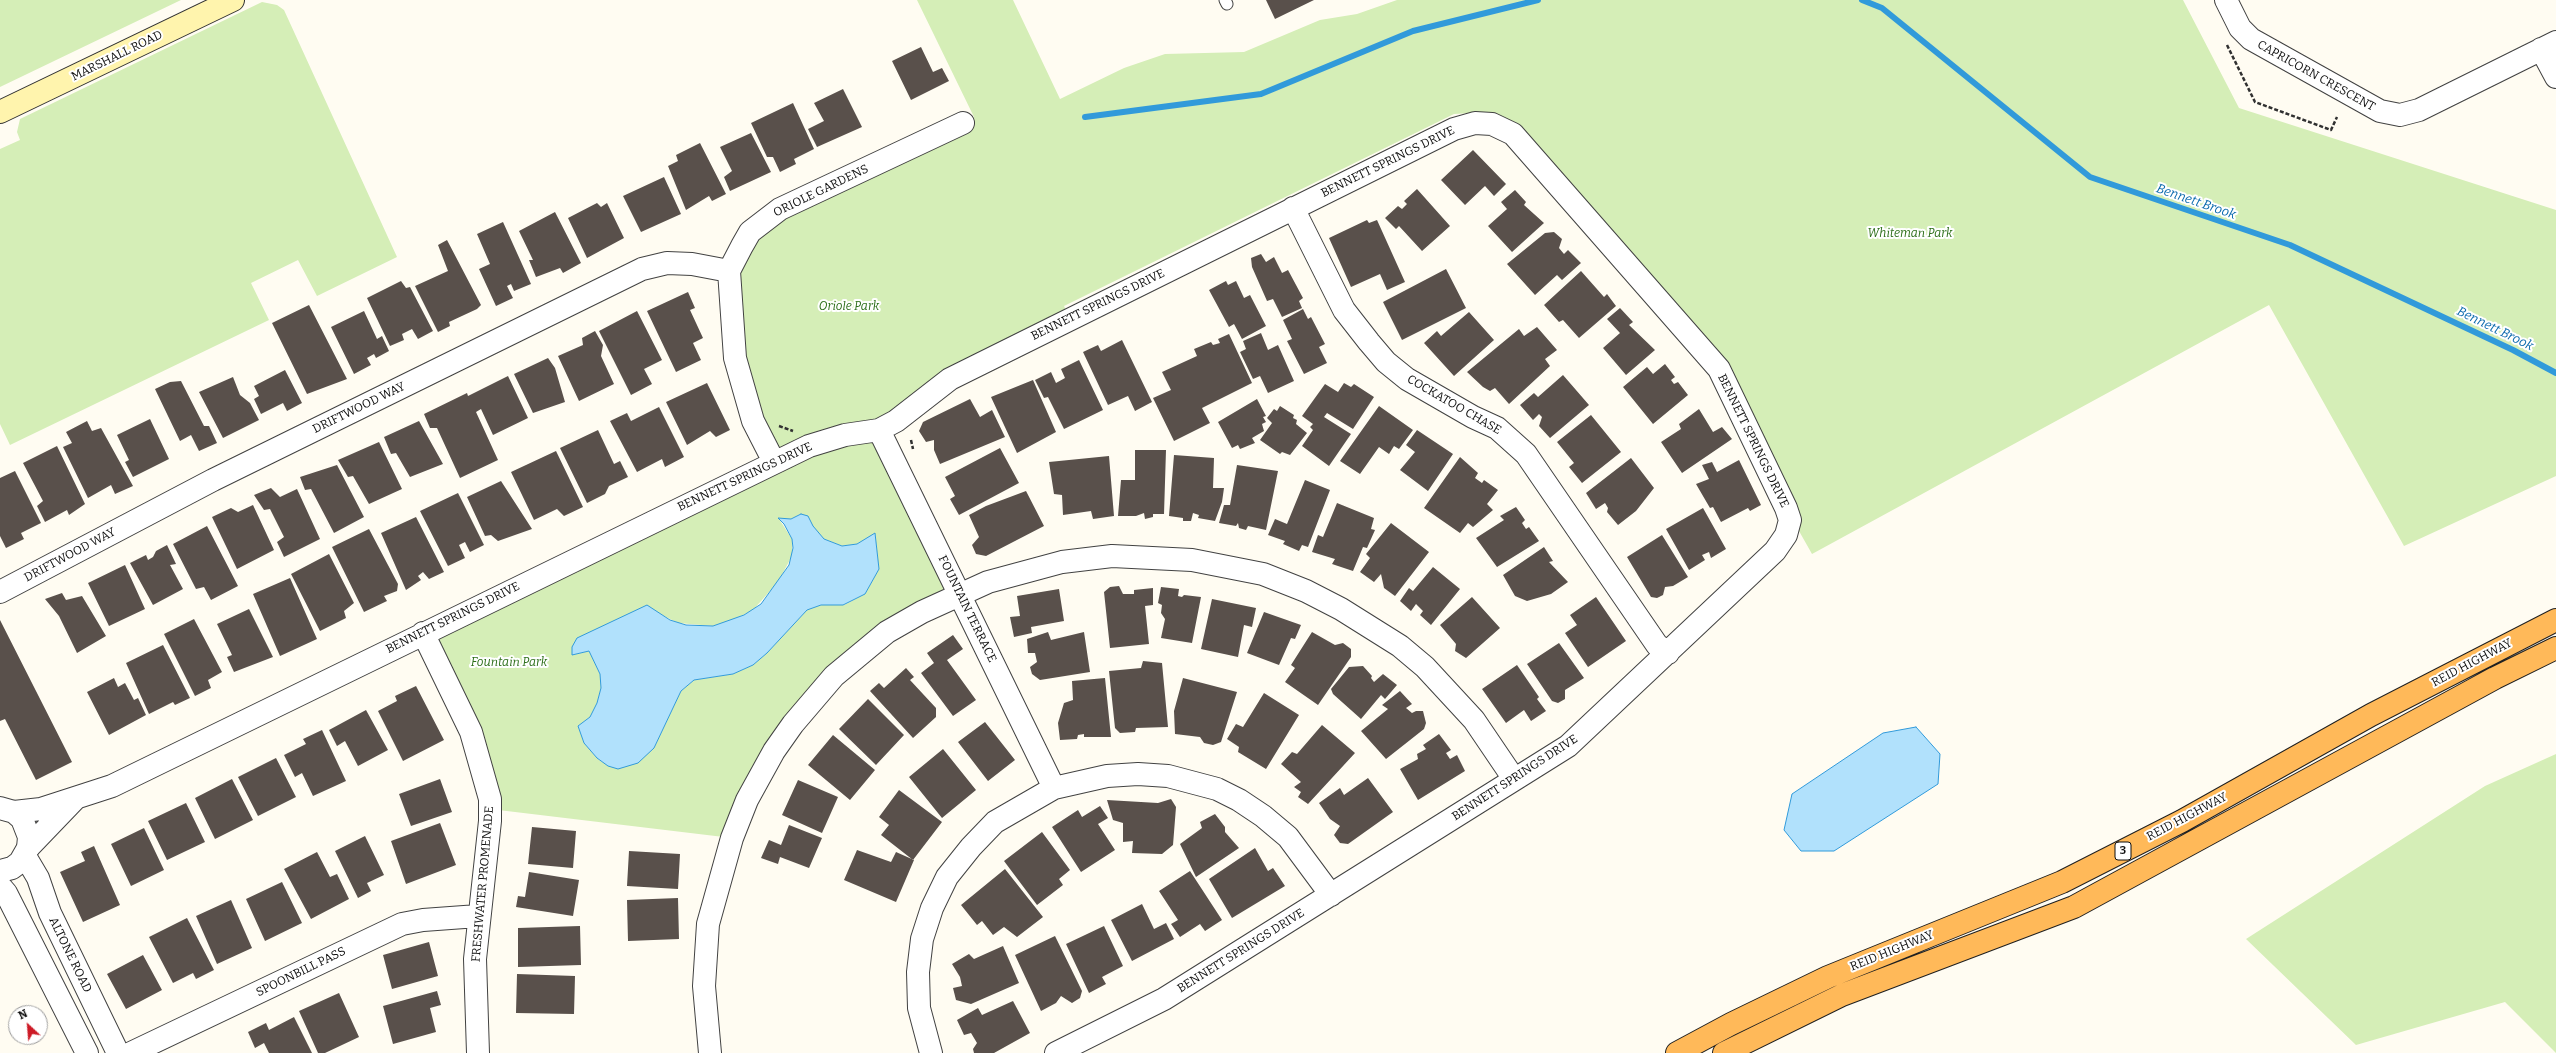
<!DOCTYPE html>
<html>
<head>
<meta charset="utf-8">
<style>
	body { margin:0 }
	#map { position:relative; width:2556px; height:1053px; overflow:hidden; background:#fffcf2; font-family:Bitter,serif }
	canvas { display:block }
	.north { position:absolute; left:8px; top:1005px; width:40px; height:40px; box-sizing:border-box; background:#fff; border:1px solid #9f9f9f; border-radius:50%; rotate:334deg; font-size:11px; font-weight:700; line-height:16px; text-align:center; color:#0f0f0f }
	.north::after { content:''; display:block; margin:auto; width:14px; height:18px; background:#cd1a26; clip-path:polygon(50% 0,100% 100%,50% 72%,0 100%) }
</style>
</head>
<body>
<div id="map">
<canvas width="2556" height="1053"></canvas>
<div class="north">N</div>
</div>
<script>
const context = document.querySelector('canvas').getContext('2d');
context.lineJoin = 'round';
function fill(path, color) { context.fillStyle = color; context.fill(path, 'evenodd'); }
const toPath = rows => new Path2D(rows.map(r => 'M' + r).join(''));
function strokePath(path, color, width, dash) { context.strokeStyle = color; context.lineWidth = width; context.lineCap = dash ? 'butt' : 'round'; context.setLineDash(dash || []); context.stroke(path); }
function drawText(font, color, halo, rows, align = 'center') {
  context.font = font + ' Bitter,serif'; context.lineWidth = 4; context.setLineDash([]); context.textBaseline = 'middle'; context.strokeStyle = halo; context.fillStyle = color; for (const [text, x, y, turn = 0] of rows) {
    context.save(); context.translate(x, y); context.rotate((+turn || 0) * Math.PI / 180); context.textAlign = isNaN(turn) ? turn : align; if (halo) context.strokeText(text, 0, 0); context.fillText(text, 0, 0); context.restore();
  }
}
fill(toPath([
	[0,0,181,0,0,87],
	[917,0,1013,0,1060,99,1124,68,1165,54,1244,52,1320,20,1357,14,1397,0,2183,0,2239,108,2556,210,2556,476,2404,546,2269,305,1812,554,1786,508,1730,389,1513,134,1504,117,1490,112,1454,114,1064,306,1070,319,880,430,960,594,922,612,810,702,732,838,490,809,423,633,774,462,730,305,750,232,974,117],
	[801,514,824,539,842,546,857,544,875,534,879,569,865,594,844,605,821,605,807,610,767,653,753,665,733,674,694,680,681,691,654,748,602,762,597,758,584,743,578,726,590,717,597,703,601,688,600,674,589,651,572,655,652,610,678,623,713,626,733,620,753,610,778,582,792,556,792,539,779,519,791,519],
	[262,2,277,5,284,10,397,257,317,296,298,260,251,283,269,320,10,445,0,424,0,149,20,140,17,132,20,119],
	[2556,754,2556,1053,2505,1002,2356,1045,2246,939,2485,786]
]), '#d5eeb7');
const water = toPath([
	[801,514,808,516,813,526,824,539,842,546,857,544,875,533,879,569,865,594,843,605,821,605,807,610,767,653,753,665,733,674,694,680,681,691,654,748,638,763,618,769,608,766,597,758,584,743,578,726,590,717,597,703,601,688,600,674,589,651,572,655,572,647,577,638,647,605,670,620,686,625,713,626,744,615,761,604,789,565,793,548,792,539,784,524,778,518,791,519,801,514],
	[1916,727,1940,754,1938,784,1834,851,1801,851,1784,830,1792,794,1883,733,1916,727]
]);
fill(water, '#b1e1fc');
strokePath(water, '#319ada', 1);
strokePath(toPath([
	[1862,0,1882,8,2090,177,2290,245,2513,350,2556,373],
	[1085,117,1261,94,1413,31,1538,0]
]), '#319ada', 6);
fill(toPath([
	[1266,0,1314,0,1275,19],
	[921,47,933,72,942,68,949,81,911,100,892,61],
	[843,89,862,127,817,147,808,129,824,121,814,103],
	[793,103,814,149,794,159,796,164,780,172,773,157,767,157,751,123],
	[751,133,771,172,730,191,724,177,732,171,720,147],
	[700,143,726,194,712,201,709,196,686,210,668,166,678,161,676,155],
	[1473,150,1506,184,1494,196,1485,186,1465,205,1441,180],
	[664,177,681,214,641,232,623,196],
	[1417,189,1450,226,1422,251,1399,226,1396,229,1385,218,1398,206,1402,209,1407,204,1404,201],
	[1515,190,1526,202,1524,205,1544,223,1512,252,1488,226,1507,209,1501,202],
	[597,203,601,207,607,203,624,238,587,258,568,218],
	[555,212,581,263,563,273,560,268,536,277,529,260,533,260,519,231],
	[1367,220,1369,223,1377,220,1405,282,1387,290,1380,274,1351,287,1329,238],
	[503,222,531,284,514,291,511,284,507,286,513,298,496,306,479,269,490,264,477,234],
	[1554,232,1562,239,1559,248,1564,254,1568,250,1581,263,1562,280,1557,275,1535,295,1507,264,1545,233],
	[447,240,481,305,477,309,449,322,450,326,438,332,415,286,448,271,438,245],
	[1261,254,1266,262,1274,257,1282,273,1288,270,1303,298,1299,301,1302,308,1282,317,1273,299,1267,301,1252,267,1251,258],
	[1446,269,1466,308,1402,340,1383,302],
	[1581,271,1604,297,1607,294,1616,306,1579,338,1563,320,1559,322,1544,305],
	[401,281,406,288,410,287,433,331,418,339,412,329,402,334,404,340,390,346,367,298],
	[1226,281,1228,285,1236,281,1244,298,1250,295,1266,326,1242,339,1234,324,1229,327,1209,290],
	[688,292,695,308,690,310,703,338,693,343,701,360,676,372,647,311],
	[309,305,347,379,307,394,272,323],
	[1620,308,1633,322,1629,325,1655,350,1626,375,1603,348,1620,333,1607,319],
	[1303,309,1308,319,1311,317,1325,344,1319,347,1327,363,1304,374,1287,341,1292,339,1283,320],
	[364,311,377,339,382,336,389,351,376,358,374,354,367,358,371,365,354,374,331,327],
	[637,311,662,360,644,369,652,384,631,395,599,331],
	[1469,312,1494,340,1454,376,1424,343,1437,331,1441,336],
	[1537,327,1557,350,1545,359,1550,366,1509,404,1495,388,1490,391,1483,387,1467,372,1519,329,1524,336],
	[595,331,603,345,601,356,614,384,579,401,558,356,583,345,582,338],
	[1261,333,1268,350,1278,345,1294,381,1268,393,1260,376,1253,379,1240,352,1246,349,1243,341],
	[1229,334,1252,383,1202,408,1210,423,1174,441,1153,398,1171,390,1162,372,1197,356,1194,349,1211,342,1213,345,1220,343,1218,339],
	[1122,340,1152,402,1135,411,1128,396,1108,405,1083,352,1098,345,1101,351],
	[548,358,555,368,565,402,533,413,514,374],
	[1079,360,1103,410,1064,429,1048,397,1044,398,1035,380,1051,372,1056,383,1065,378,1061,369],
	[1665,364,1675,377,1671,380,1674,384,1678,382,1688,395,1653,424,1623,387,1647,367,1653,374],
	[285,370,302,403,287,411,283,403,261,414,254,399,259,396,254,386],
	[1563,375,1589,405,1550,438,1539,426,1542,417,1539,414,1533,420,1520,405,1534,393,1538,397],
	[508,376,528,418,493,435,481,409,476,412,498,460,460,478,437,428,430,428,424,414,467,393,468,396],
	[233,377,240,395,250,403,259,420,223,438,199,392],
	[1033,380,1056,432,1017,453,991,397],
	[181,381,204,426,209,426,217,443,199,451,191,435,180,441,155,389,170,382],
	[707,383,730,430,716,437,710,431,687,445,666,402],
	[1344,383,1351,387,1354,384,1374,397,1353,429,1327,413,1324,417,1351,434,1329,466,1302,446,1313,430,1310,427,1313,424,1302,416,1325,384,1338,392],
	[970,399,980,417,992,410,1005,437,940,464,934,450,934,440,926,442,919,431,923,422],
	[1257,399,1266,416,1263,417,1266,422,1262,424,1264,431,1252,438,1255,443,1240,449,1238,445,1232,448,1218,422],
	[1280,406,1294,415,1293,418,1297,420,1296,424,1307,433,1290,455,1282,452,1280,454,1260,440,1272,423,1267,418,1274,409,1277,411],
	[1379,406,1413,430,1399,449,1394,446,1389,454,1379,447,1360,474,1340,461],
	[659,407,684,457,665,467,662,459,637,472,610,421,627,413,631,421],
	[1699,409,1713,432,1722,427,1732,439,1682,473,1661,442,1681,429,1679,424],
	[1591,415,1621,452,1582,483,1569,467,1574,463,1557,442],
	[150,419,169,459,133,477,125,462,129,460,117,435],
	[87,421,92,431,101,428,133,486,115,494,111,485,88,498,63,447,72,443,66,432],
	[419,421,443,464,410,477,396,453,391,454,384,437],
	[598,430,614,464,620,461,628,477,609,486,605,494,587,503,560,448],
	[1417,430,1453,454,1428,491,1400,470,1415,452,1406,445],
	[379,442,402,489,369,504,353,476,348,477,338,460],
	[57,446,85,504,69,515,67,510,45,522,37,506,43,501,23,463],
	[1000,448,1019,483,959,515,950,499,955,496,945,477],
	[1135,450,1166,450,1164,514,1153,514,1153,517,1145,519,1144,513,1136,516,1118,516,1121,480,1135,480],
	[556,451,583,507,564,516,557,509,534,520,511,472],
	[1174,455,1214,458,1213,488,1224,488,1222,502,1215,521,1198,518,1199,515,1193,513,1191,521,1183,521,1183,518,1169,516],
	[1109,456,1114,516,1093,519,1091,511,1063,515,1062,495,1054,494,1049,462],
	[1460,457,1478,473,1475,478,1482,483,1484,480,1498,490,1487,504,1493,510,1473,527,1468,523,1460,533,1424,508],
	[1631,458,1654,488,1636,511,1618,525,1607,512,1608,508,1605,503,1596,509,1586,493],
	[1739,460,1761,505,1750,511,1748,508,1721,522,1713,507,1710,508,1696,484,1709,479,1702,465,1712,462,1717,472],
	[337,465,364,517,334,533,311,489,305,490,300,477],
	[1237,465,1278,471,1266,530,1248,526,1246,530,1239,528,1238,523,1236,526,1219,523,1224,505,1230,505],
	[15,471,41,523,21,533,24,539,6,548,0,536,0,478],
	[1305,480,1330,490,1308,547,1302,545,1299,551,1283,544,1285,541,1268,535,1275,519,1287,524],
	[501,481,532,529,498,541,491,535,485,536,467,497],
	[271,488,280,497,297,489,320,539,284,557,277,542,284,537,270,509,264,510,254,495],
	[1026,491,1044,526,986,556,976,554,972,545,979,537,969,515,986,506],
	[458,493,484,545,470,552,465,542,459,545,465,558,448,566,420,511],
	[1337,503,1374,518,1371,529,1375,530,1367,548,1363,547,1353,571,1332,564,1335,559,1312,552,1318,535,1323,537],
	[253,505,274,550,237,569,212,517,231,508,238,512],
	[1516,507,1525,520,1522,523,1526,529,1529,527,1539,541,1497,567,1476,538,1504,520,1500,516],
	[1703,508,1726,549,1711,558,1709,552,1702,555,1705,560,1689,570,1666,529],
	[416,517,444,572,429,579,423,572,418,576,421,580,406,590,381,533],
	[1391,523,1429,552,1395,596,1384,588,1381,574,1374,582,1360,572,1370,558,1366,554],
	[207,526,238,586,211,600,204,587,196,589,173,544],
	[369,529,398,584,397,591,384,596,387,601,364,612,332,547],
	[1662,535,1688,577,1673,586,1665,587,1663,595,1657,598,1651,597,1627,557],
	[167,545,176,564,170,565,183,589,153,605,130,563,146,555,148,560,153,557,156,551],
	[1544,547,1553,561,1549,562,1568,582,1551,594,1527,601,1515,596,1503,575],
	[329,554,354,603,344,611,346,618,320,631,291,574],
	[125,565,145,609,109,626,88,583],
	[1433,567,1460,589,1431,625,1420,615,1423,611,1416,604,1411,611,1400,601,1409,588,1413,591],
	[290,578,317,639,280,656,253,594],
	[1119,586,1123,594,1134,594,1134,590,1153,588,1153,605,1145,606,1149,644,1110,648,1104,592,1110,587],
	[1161,587,1179,589,1178,596,1182,597,1184,595,1201,597,1192,643,1161,638,1165,619,1161,613,1162,605,1158,603],
	[1059,589,1064,621,1031,627,1032,633,1014,637,1010,617,1020,616,1017,596],
	[62,593,66,600,82,596,106,636,77,653,59,616,45,599],
	[1472,597,1500,628,1466,658,1455,651,1456,644,1440,625],
	[1596,597,1626,641,1588,667,1565,633,1577,625,1570,615],
	[1212,599,1256,608,1252,627,1244,625,1238,657,1201,649],
	[249,609,273,657,234,672,227,657,232,655,217,624],
	[1264,612,1301,625,1295,639,1291,638,1279,665,1247,653],
	[194,619,222,672,208,680,211,688,195,696,164,634],
	[0,620,72,762,36,780,5,719,0,721],
	[1048,632,1051,640,1084,632,1090,672,1040,680,1032,674,1030,667,1037,662,1035,653,1028,653,1027,639],
	[1312,632,1335,645,1343,643,1351,649,1351,657,1318,705,1285,682,1295,668,1291,665],
	[953,635,963,649,947,660,976,700,953,716,921,673,934,663,927,653],
	[1559,643,1584,678,1565,690,1565,699,1558,703,1552,701,1527,664],
	[163,645,190,698,175,705,173,702,149,714,126,663],
	[1143,661,1162,663,1168,727,1136,728,1135,732,1120,733,1115,728,1109,671,1141,668],
	[1517,665,1539,697,1537,699,1546,711,1531,721,1524,710,1506,723,1482,689],
	[1363,666,1372,676,1371,678,1374,682,1383,674,1397,685,1385,699,1381,695,1361,719,1333,694,1331,689,1349,667],
	[906,668,914,677,910,680,936,708,936,717,913,738,870,691,879,683,884,688],
	[114,678,118,687,125,683,134,700,138,698,146,715,109,735,87,692],
	[1105,678,1111,737,1084,737,1084,734,1078,735,1077,739,1060,740,1058,723,1064,703,1073,700,1072,681],
	[1183,678,1237,692,1221,742,1213,745,1204,743,1200,737,1175,734,1174,711],
	[416,686,444,740,403,761,378,711,397,701,395,696],
	[1400,691,1412,704,1406,708,1412,713,1416,711,1423,711,1426,723,1424,729,1386,759,1361,731,1388,709,1382,705],
	[1264,693,1299,715,1266,769,1238,752,1239,747,1227,739,1236,724,1243,727],
	[868,699,904,735,876,765,839,729],
	[366,710,388,750,358,766,345,741,337,746,329,730],
	[985,722,1015,760,988,781,958,742],
	[1322,725,1355,753,1308,804,1298,797,1301,792,1294,787,1301,782,1281,764,1292,752,1297,754],
	[322,730,346,781,313,796,302,773,295,777,284,755,306,744,303,739],
	[1439,734,1451,750,1446,753,1450,759,1457,755,1465,771,1418,800,1400,769,1418,759,1417,754,1426,749,1423,745],
	[833,735,875,770,850,800,808,765],
	[943,749,976,790,942,818,909,777],
	[276,758,296,797,258,816,238,777],
	[1368,778,1393,812,1348,844,1340,843,1334,835,1340,826,1330,819,1319,803,1340,788,1344,795],
	[232,779,253,820,215,839,195,798],
	[440,779,452,812,411,826,399,794],
	[798,780,838,797,822,833,782,815],
	[899,790,942,822,913,860,881,835,889,825,879,817],
	[1171,799,1176,807,1173,845,1162,854,1132,853,1133,841,1123,842,1123,823,1113,820,1107,800,1158,803],
	[186,803,205,842,167,860,148,821],
	[1100,806,1108,818,1098,824,1115,850,1081,872,1052,827,1078,810,1082,817],
	[1215,814,1225,827,1225,832,1239,848,1196,877,1180,844,1202,828,1200,822],
	[440,823,456,865,406,884,391,841],
	[789,825,822,838,809,868,780,857,778,864,761,858,769,840,781,845],
	[532,827,576,831,573,868,528,864],
	[144,828,164,870,131,886,111,844],
	[1042,832,1070,870,1059,879,1063,885,1037,905,1004,861],
	[365,836,384,875,367,883,371,891,358,898,335,851],
	[94,846,120,905,83,922,60,872,85,861,81,852],
	[1255,848,1268,871,1273,868,1285,886,1232,918,1209,879],
	[857,850,891,862,896,852,914,860,896,902,844,880],
	[629,851,680,854,678,889,627,886],
	[317,852,330,877,337,874,349,899,311,919,284,869],
	[1005,869,1043,917,1017,937,1004,927,993,935,982,921,977,925,961,905],
	[1190,871,1222,920,1205,931,1200,924,1180,937,1171,924,1178,920,1159,891],
	[529,872,579,880,573,916,516,907,518,896,525,897],
	[282,882,302,923,265,941,246,899],
	[678,898,679,939,628,941,627,900],
	[231,900,252,948,217,964,196,916],
	[1142,904,1154,929,1166,923,1174,939,1132,961,1111,920],
	[187,918,214,970,196,979,193,973,173,983,149,937],
	[580,926,581,965,518,967,518,928],
	[1104,926,1123,966,1102,977,1106,984,1089,993,1066,944],
	[1055,936,1082,991,1080,998,1072,1003,1061,996,1056,1003,1041,1011,1015,955],
	[429,942,438,976,392,989,383,955],
	[1003,946,1019,983,971,1004,956,1000,953,988,962,986,960,977,952,964,969,954,974,959],
	[143,955,162,990,126,1009,107,974],
	[517,974,575,976,574,1014,516,1013],
	[437,991,441,1005,430,1008,436,1032,393,1044,383,1006],
	[339,993,359,1037,325,1053,318,1053,299,1011],
	[1013,1001,1030,1033,994,1053,974,1053,973,1049,977,1043,971,1033,964,1035,957,1020,978,1008,982,1015],
	[294,1017,312,1053,269,1053,264,1043,255,1048,248,1032,266,1023,269,1030]
]), '#59504b');
const service = toPath([
	[1225,0,1227,4]
]);
const minor = toPath([
	[2226,0,2240,28,2251,39,2380,111,2400,115,2419,110,2556,42],
	[2541,49,2556,77],
	[1293,208,1344,310,1369,342,1386,362,1407,379,1473,417,1497,428,1526,454,1657,645,1668,653],
	[879,430,1054,788],
	[774,462,753,421,735,358,729,271,742,246,750,232,780,209,963,123],
	[0,592,213,480,642,269,667,263,692,264,729,271],
	[423,633,471,732,490,799,490,821,475,959,478,1053],
	[14,812,41,809,112,786,809,446,845,435,879,430,896,421,950,379,1454,129,1475,123,1492,124,1513,134,1719,369,1786,508,1790,520,1786,535,1775,551,1568,746,1164,999,1056,1053],
	[28,848,76,798],
	[131,1053,402,924,423,920,478,916],
	[710,1053,704,986,708,924,732,838,747,800,774,751,793,724,834,676,887,632,922,612,988,582,1062,562,1112,556,1192,560,1263,574,1306,591,1341,609,1400,646,1425,667,1474,720,1514,779],
	[931,1053,919,1008,918,972,922,939,932,908,947,877,971,847,995,822,1054,788,1107,776,1138,774,1168,776,1217,789,1239,800,1263,816,1288,837,1331,895]
]);
const tertiary = toPath([
	[0,808,14,812,22,819,29,837,28,848,20,862,12,868,0,871],
	[25,856,38,878,50,913,118,1053],
	[0,886,6,893,87,1053]
]);
const secondary = toPath([
	[0,112,233,0]
]);
const trunk = toPath([
	[1677,1053,1731,1024,1828,977,2062,882,2182,821,2371,715,2556,620],
	[1724,1053,1842,995,2074,907,2495,678,2556,648]
]);
strokePath(service, '#424242', 13);
strokePath(minor, '#424242', 24);
strokePath(tertiary, '#424242', 24);
strokePath(secondary, '#313131', 24);
strokePath(trunk, '#202020', 24);
strokePath(toPath([
	[2227,45,2255,102,2331,130,2337,117],
	[779,426,793,431],
	[911,440,913,449]
]), '#313131', 2.5, [4, 2]);
strokePath(service, '#fff', 11);
strokePath(minor, '#fff', 22);
strokePath(tertiary, '#fff', 22);
strokePath(secondary, '#fff4ad', 22);
strokePath(trunk, '#ffb959', 22);
for (const [x, y, w] of [
	[2123,851,16]
]) { const box = new Path2D(); box.roundRect(x - w / 2, y - 9, w, 18, 3); context.fillStyle = '#fff'; context.fill(box); strokePath(box, '#0f0f0f', 1); }
drawText('bold 11px', '#0f0f0f', null, [
	["3",2123,851]
]);
drawText('12px', '#0f0f0f', '#fff', [
	["MARSHALL ROAD",117,56,-26],
	["CAPRICORN CRESCENT",2316,76,29],
	["BENNETT SPRINGS DRIVE",1388,162,-26],
	["ORIOLE GARDENS",821,191,-26],
	["BENNETT SPRINGS DRIVE",1098,305,-26],
	["COCKATOO CHASE",1454,405,30],
	["DRIFTWOOD WAY",359,408,-26],
	["BENNETT SPRINGS DRIVE",1753,441,64],
	["BENNETT SPRINGS DRIVE",745,477,-25],
	["DRIFTWOOD WAY",70,555,-28],
	["FOUNTAIN TERRACE",967,609,64],
	["BENNETT SPRINGS DRIVE",453,618,-26],
	["REID HIGHWAY",2472,663,-28],
	["BENNETT SPRINGS DRIVE",1515,778,-33],
	["REID HIGHWAY",2187,817,-28],
	["FRESHWATER PROMENADE",483,884,-85],
	["BENNETT SPRINGS DRIVE",1241,951,-32],
	["REID HIGHWAY",1892,951,-22],
	["ALTONE ROAD",70,955,64],
	["SPOONBILL PASS",301,972,-26]
]);
drawText('italic 12px', '#2c6e19', '#fff', [
	["Whiteman Park",1910,234],
	["Oriole Park",849,307],
	["Fountain Park",509,663]
]);
drawText('italic 13px', '#0c6aae', '#fff', [
	["Bennett Brook",2196,202,19],
	["Bennett Brook",2495,329,26]
]);
</script>
</body>
</html>
